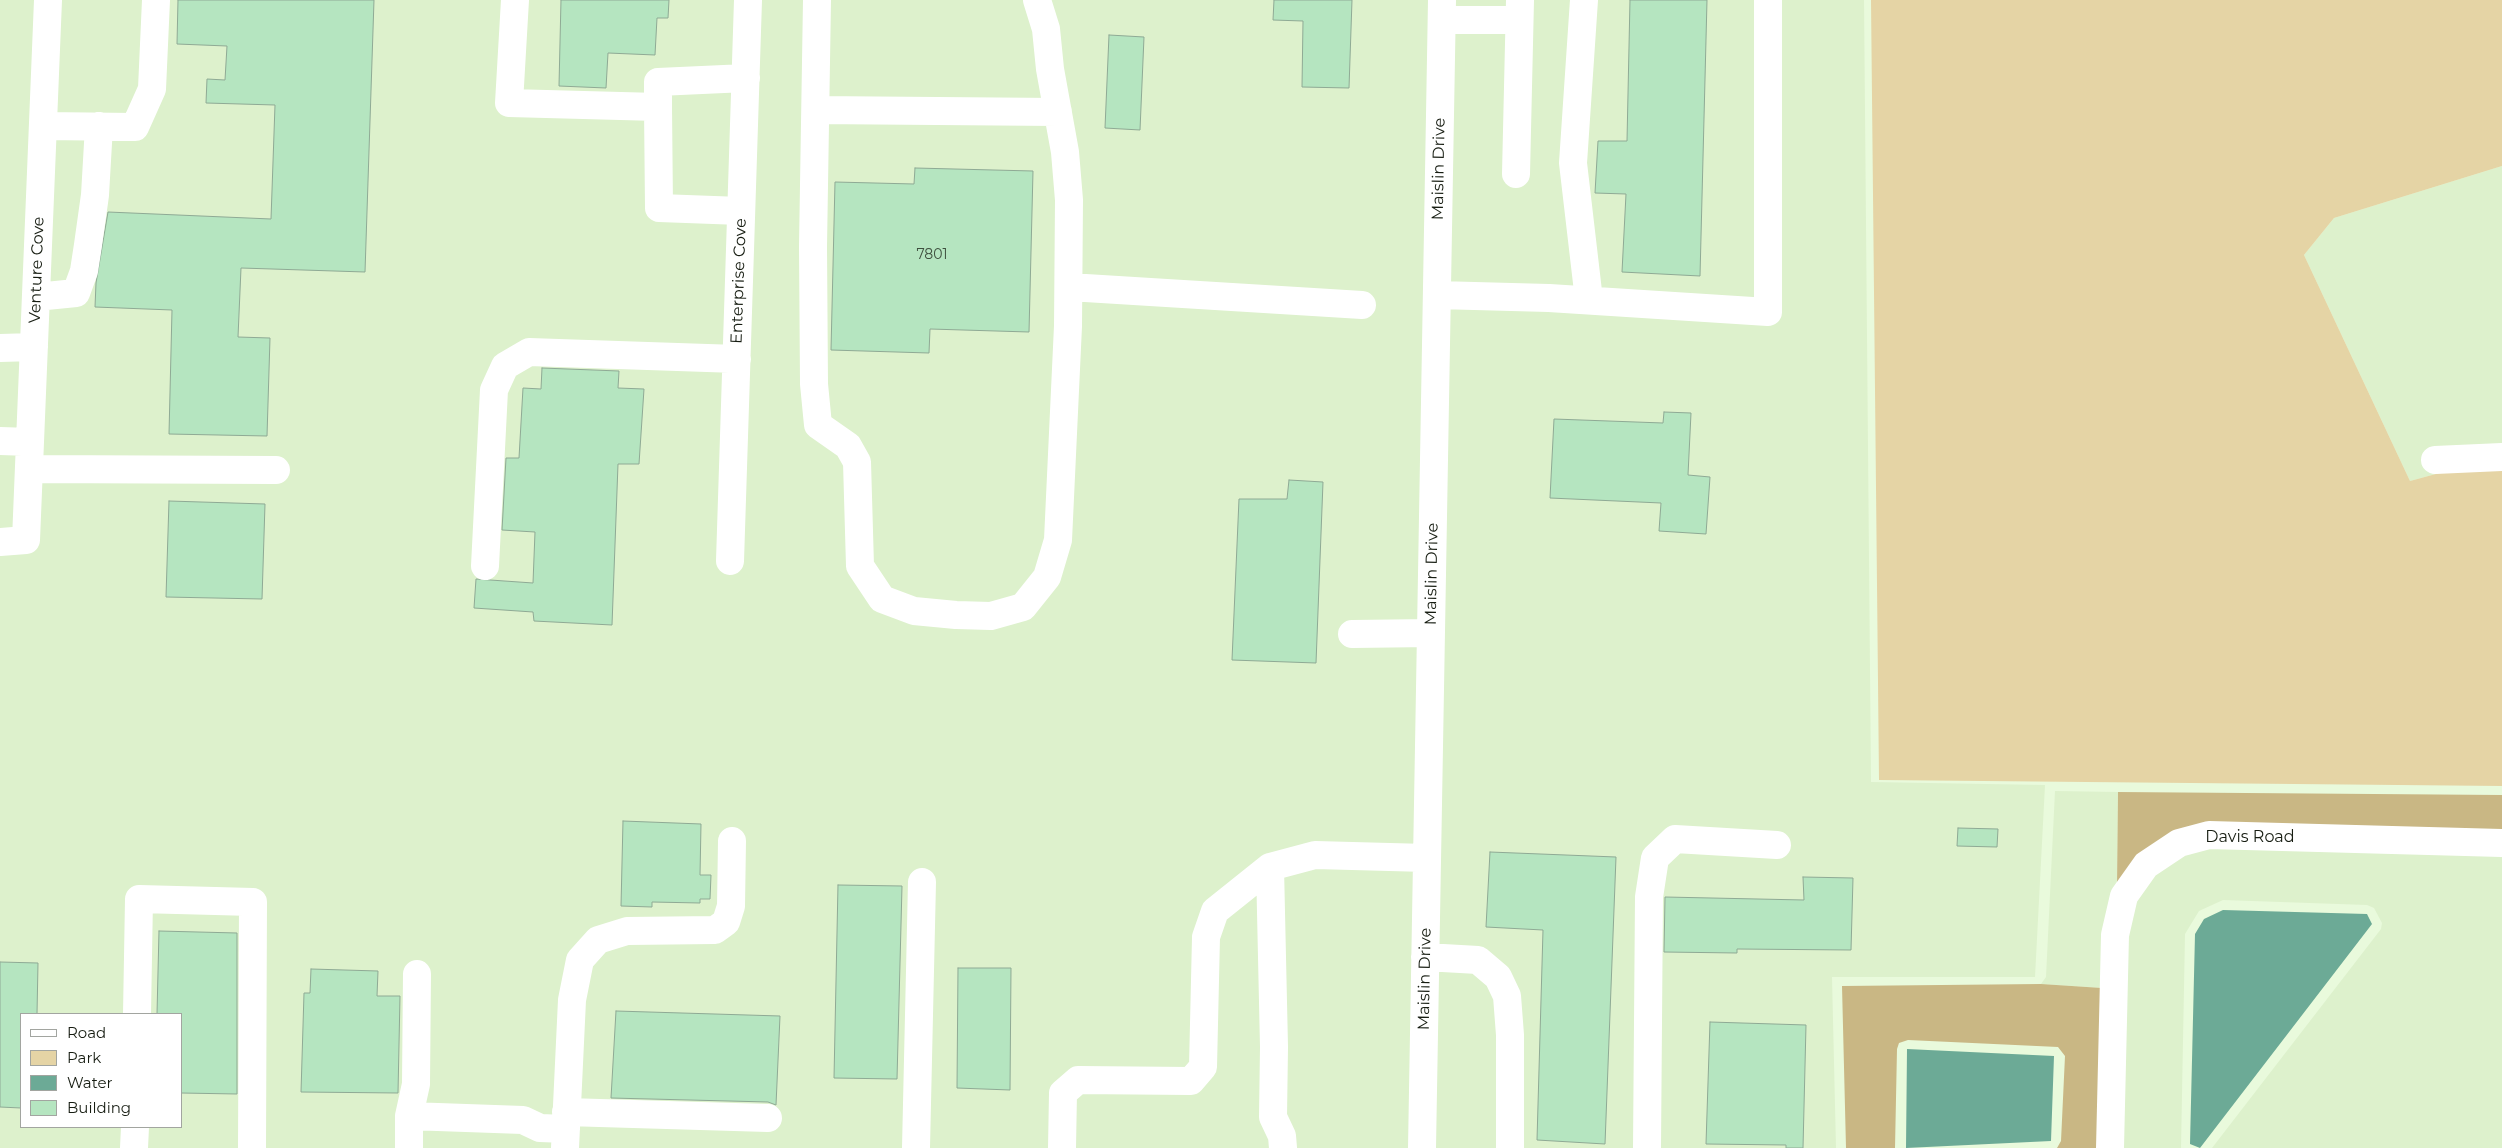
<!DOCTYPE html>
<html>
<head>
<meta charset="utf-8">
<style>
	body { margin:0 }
	#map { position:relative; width:2502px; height:1148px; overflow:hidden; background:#e9fadc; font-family:Montserrat,sans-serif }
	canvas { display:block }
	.legend { position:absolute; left:20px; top:1013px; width:162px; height:115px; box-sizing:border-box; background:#fff; border:1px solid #a2a5a0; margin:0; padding:6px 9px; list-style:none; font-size:15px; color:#171d12 }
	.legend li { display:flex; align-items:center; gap:10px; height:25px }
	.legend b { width:25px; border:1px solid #a2a5a0 }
</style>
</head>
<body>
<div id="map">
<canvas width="2502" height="1148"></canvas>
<ul class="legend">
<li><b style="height:6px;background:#fff"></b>Road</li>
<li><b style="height:14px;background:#e5d4a5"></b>Park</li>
<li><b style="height:14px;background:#6caa96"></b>Water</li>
<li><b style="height:14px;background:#b5e5c0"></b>Building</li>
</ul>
</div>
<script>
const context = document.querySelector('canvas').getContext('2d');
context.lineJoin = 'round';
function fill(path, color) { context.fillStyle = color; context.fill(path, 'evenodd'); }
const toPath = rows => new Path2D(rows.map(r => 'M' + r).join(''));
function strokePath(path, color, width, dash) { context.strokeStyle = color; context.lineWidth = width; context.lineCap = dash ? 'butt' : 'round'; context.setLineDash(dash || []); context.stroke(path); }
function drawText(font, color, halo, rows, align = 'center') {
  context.font = font + ' Montserrat,sans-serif'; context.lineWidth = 4; context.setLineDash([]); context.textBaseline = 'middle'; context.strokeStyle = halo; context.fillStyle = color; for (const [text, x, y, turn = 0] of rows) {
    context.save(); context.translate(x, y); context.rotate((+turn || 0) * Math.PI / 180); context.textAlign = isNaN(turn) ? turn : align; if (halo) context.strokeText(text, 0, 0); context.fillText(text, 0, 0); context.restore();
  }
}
fill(toPath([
	[0,0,1864,0,1871,782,2045,785,2035,977,1832,977,1836,1148,0,1148],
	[21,1014,181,1014,181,1127,21,1127],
	[2502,166,2502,456,2410,481,2304,255,2334,218],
	[2055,791,2118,792,2117,885,2102,988,2041,984,2046,977],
	[2211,846,2502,854,2502,1148,2212,1148,2381,929,2382,923,2374,908,2367,905,2223,900,2199,911,2185,934,2181,1148,2122,1148,2127,936,2136,900,2155,872,2185,853]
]), '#ddf1cc');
fill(toPath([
	[1871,0,2502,0,2502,166,2334,218,2304,255,2410,481,2502,456,2502,786,1879,780]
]), '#e5d4a5');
fill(toPath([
	[2118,792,2502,795,2502,832,2209,824,2117,885],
	[2041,984,2102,988,2098,1148,2057,1148,2061,1141,2065,1056,2058,1047,1908,1040,1899,1043,1897,1049,1895,1148,1846,1148,1842,986]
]), '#c9b784');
fill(toPath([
	[2223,910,2367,914,2372,924,2200,1148,2190,1144,2195,934,2204,919],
	[1907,1049,2054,1056,2051,1141,1906,1148]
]), '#6caa96');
const building = toPath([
	[178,0,374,0,365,272,241,268,238,337,270,338,267,436,169,434,172,310,95,307,96,283,108,212,271,219,275,105,206,103,207,79,225,80,227,46,177,44,178,0],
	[561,0,669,0,668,18,657,18,655,55,608,53,606,88,559,86,561,0],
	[1274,0,1352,0,1349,88,1302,87,1303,21,1273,20,1274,0],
	[1630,0,1707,0,1700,276,1622,272,1626,194,1595,193,1598,141,1627,141,1630,0],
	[1109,35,1144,37,1140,130,1105,128,1109,35],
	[915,168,1033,171,1029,332,930,329,929,353,831,350,835,182,914,184,915,168],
	[542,368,619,371,618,388,644,389,639,464,618,464,612,625,534,621,533,612,474,608,476,579,533,583,535,532,502,530,506,458,519,458,523,388,541,389,542,368],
	[1664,412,1691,413,1688,475,1710,477,1706,534,1659,531,1661,503,1550,498,1554,419,1663,423,1664,412],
	[1289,480,1323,482,1316,663,1232,660,1239,499,1287,499,1289,480],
	[169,501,265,504,262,599,166,597,169,501],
	[623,821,701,824,700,875,711,875,710,899,700,899,700,903,652,902,652,907,621,906,623,821],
	[1958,828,1998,829,1997,847,1957,846,1958,828],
	[1490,852,1616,857,1605,1144,1537,1140,1543,930,1486,927,1490,852],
	[1803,877,1853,878,1851,950,1737,949,1737,953,1664,952,1665,897,1804,900,1803,877],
	[838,885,902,886,897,1079,834,1078,838,885],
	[159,931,237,933,237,1094,181,1093,181,1014,157,1014,159,931],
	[0,962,38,963,37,1014,21,1014,21,1108,0,1107,0,962],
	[958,968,1011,968,1010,1090,957,1088,958,968],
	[311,969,378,971,377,996,400,996,398,1093,301,1092,304,993,310,993,311,969],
	[616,1011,780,1016,776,1105,768,1102,611,1098,616,1011],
	[1710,1022,1806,1025,1803,1148,1786,1148,1786,1145,1706,1144,1710,1022]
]);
fill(building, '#b5e5c0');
strokePath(building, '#8faa95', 1);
strokePath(toPath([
	[515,0,509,103,658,107,659,208,741,211],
	[817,0,813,247,814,384,818,425,848,446,857,462,860,566,882,599,914,611,956,615,991,616,1023,607,1047,577,1058,540,1068,326,1069,200,1065,152,1050,69,1046,29,1037,0],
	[1584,0,1573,163,1589,300],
	[1442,20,1519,20],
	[658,107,658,82,746,78],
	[816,110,1058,112],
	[43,126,135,127,152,89,156,0],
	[1516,174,1520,0],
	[1069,287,1362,305],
	[1437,295,1549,298,1768,312,1768,0],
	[36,297,76,293,84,271,88,245,95,195,99,126],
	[0,348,34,347],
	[0,441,30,442],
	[2435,460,2502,457],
	[29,469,276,470],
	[0,542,26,540,48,0],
	[730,561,748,0],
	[485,566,494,390,505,366,529,352,737,359],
	[1352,634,1431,633],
	[1270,867,1274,1047,1273,1117,1282,1136,1283,1148],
	[1425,957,1478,960,1498,977,1507,996,1510,1035,1510,1148],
	[137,1014,139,899,253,902,252,1148],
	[566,1112,768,1118],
	[409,1116,523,1120,540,1128,566,1129],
	[134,1148,135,1127],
	[409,1148,409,1116,416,1084,417,974],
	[565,1148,572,1000,580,960,598,940,627,931,715,930,726,922,731,906,732,841],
	[916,1148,922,882],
	[1062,1148,1063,1093,1078,1080,1191,1081,1203,1067,1206,937,1215,911,1270,867,1315,855,1427,858],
	[1422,1148,1442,0],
	[1647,1148,1649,897,1655,858,1675,839,1777,845],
	[2110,1148,2115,935,2124,896,2146,865,2179,843,2209,835,2502,843]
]), '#fff', 28);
drawText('14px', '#3e4f3e', null, [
	["7801",932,255]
]);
drawText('16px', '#171d12', '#fff', [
	["Maislin Drive",1439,169,-89],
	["Venture Cove",37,270,-88],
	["Enterprise Cove",739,281,-88],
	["Maislin Drive",1432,574,-89],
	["Davis Road",2250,837],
	["Maislin Drive",1425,979,-89]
]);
</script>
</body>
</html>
